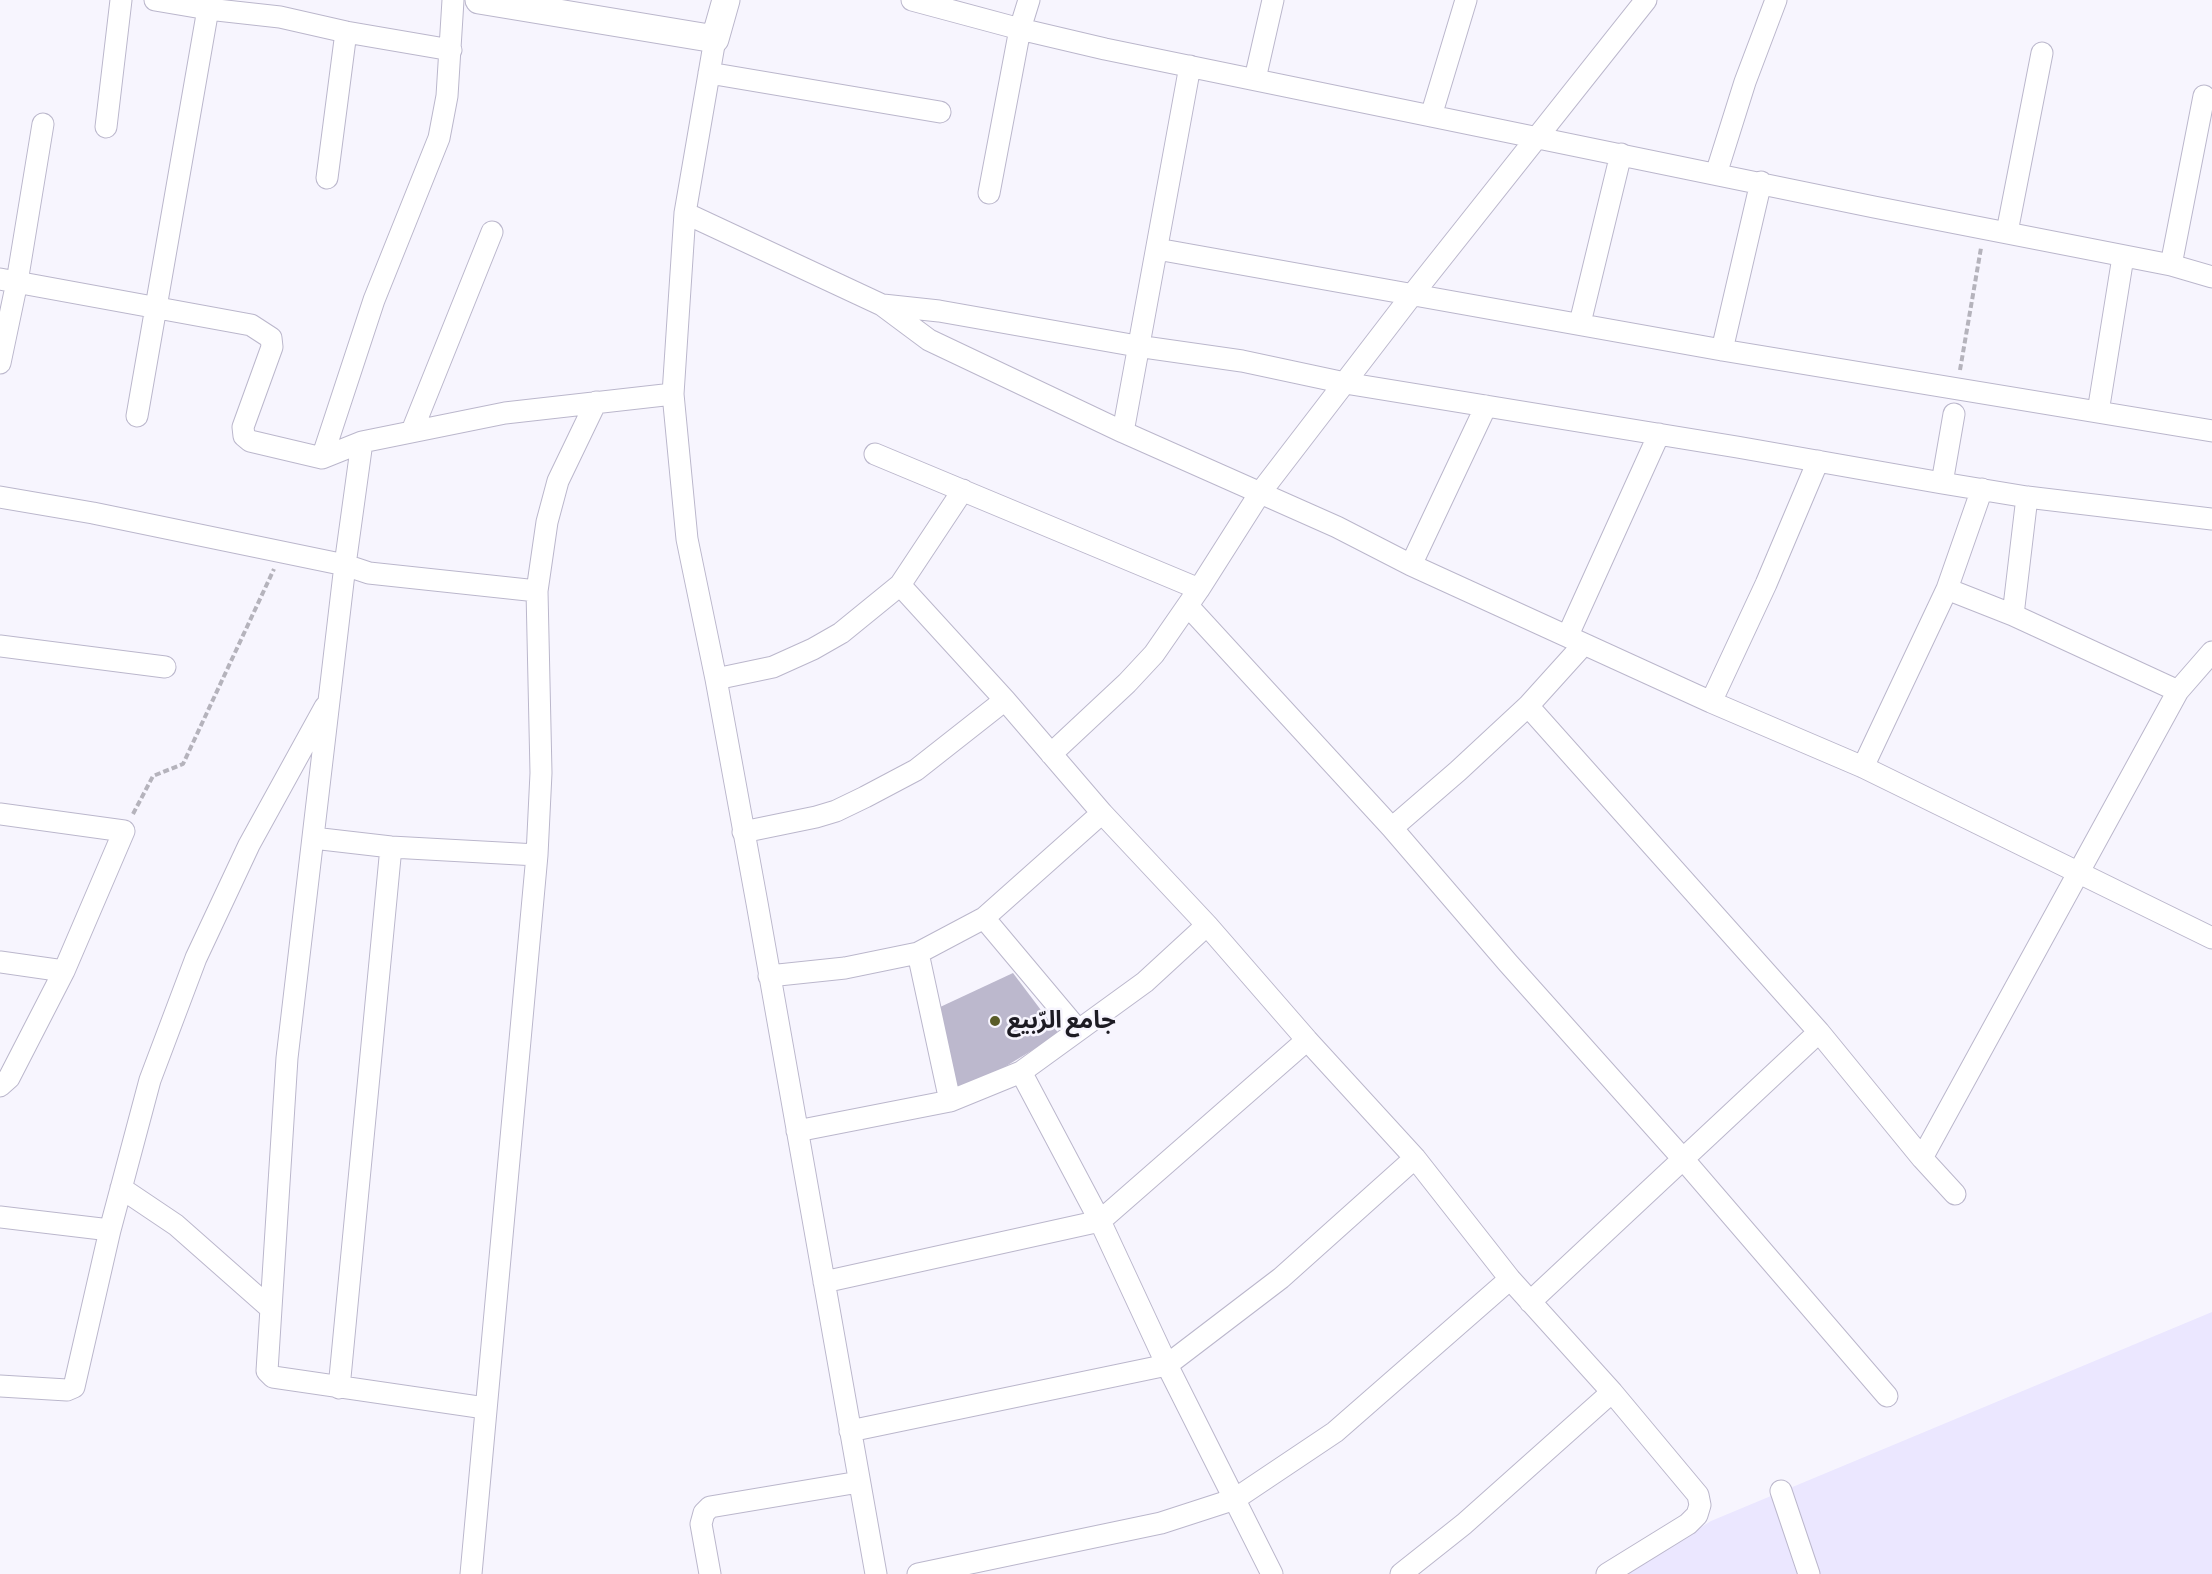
<!DOCTYPE html>
<html>
<head>
<meta charset="utf-8">
<style>
	body { margin:0 }
	canvas { display:block; background:#f7f5fe }
</style>
</head>
<body>
<canvas width="2212" height="1574"></canvas>
<script>
const context = document.querySelector('canvas').getContext('2d');
context.lineJoin = 'round';
function fill(path, color) { context.fillStyle = color; context.fill(path, 'evenodd'); }
const toPath = rows => new Path2D(rows.map(r => 'M' + r).join(''));
function strokePath(path, color, width, dash) { context.strokeStyle = color; context.lineWidth = width; context.lineCap = dash ? 'butt' : 'round'; context.setLineDash(dash || []); context.stroke(path); }
function drawText(font, color, halo, rows, align = 'center') {
  context.font = font + ' "Alegreya Sans","Noto Sans Arabic",sans-serif'; context.lineWidth = 5; context.setLineDash([]); context.textBaseline = 'middle'; context.strokeStyle = halo; context.fillStyle = color; for (const [text, x, y, turn = 0] of rows) {
    context.save(); context.translate(x, y); context.rotate((+turn || 0) * Math.PI / 180); context.textAlign = isNaN(turn) ? turn : align; if (halo) context.strokeText(text, 0, 0); context.fillText(text, 0, 0); context.restore();
  }
}
fill(toPath([
	[2212,1312,2212,1574,1627,1574,1711,1521]
]), '#ebe7ff');
fill(toPath([
	[1013,973,1059,1034,960,1094,938,1008]
]), '#bcb8cd');
const minor = toPath([
	[155,0,208,9,280,17,346,32,451,50],
	[912,0,1020,29,1105,49,1874,207,2171,265,2212,277],
	[715,39,685,213,673,394,687,539,716,679,757,903,876,1574],
	[709,73,940,112],
	[1255,79,1273,0],
	[1431,116,1466,0],
	[106,127,121,0],
	[1716,174,1745,82,1776,0],
	[327,178,346,32],
	[989,193,1020,29,1029,0],
	[685,213,882,305,929,340,1123,432,1337,527,1411,565,1711,702,1863,767,2212,938],
	[2007,232,2042,53],
	[1157,249,1722,350,2212,431],
	[2171,265,2204,96],
	[0,279,251,325,271,338,272,347,243,427,244,436,250,441,322,458,362,442],
	[883,305,939,311,1137,346,1242,361,1345,383,1737,447,1942,483,2027,497,2212,519],
	[1580,323,1621,154],
	[1722,350,1761,182],
	[0,363,17,282,43,124],
	[2098,412,2123,257],
	[137,416,208,9],
	[412,431,492,232],
	[1123,432,1190,66],
	[875,454,1199,589],
	[322,458,374,300,439,138,447,96,453,0],
	[1942,483,1954,414],
	[0,497,93,513,345,565,369,573,537,591],
	[1411,565,1486,406],
	[900,585,1005,700,1102,813,1207,925,1307,1040,1415,1158,1510,1279,1612,1392,1698,1495,1700,1505,1697,1515,1688,1524,1607,1574],
	[1947,589,2013,615,2178,691],
	[1188,606,1392,828,1508,963,1684,1160,1887,1396],
	[2013,615,2027,497],
	[1568,635,1659,434],
	[0,646,165,667],
	[716,679,773,667,813,649,841,633,900,585,963,490],
	[1711,702,1766,584,1818,461],
	[1528,706,1819,1032,1922,1158,1955,1194],
	[1051,754,1127,683,1154,654,1199,589,1260,493,1412,295,1646,0],
	[1863,767,1947,589,1982,489],
	[0,814,124,831,64,971,9,1078,0,1086],
	[1392,828,1458,771,1528,706,1584,644],
	[743,832,816,817,836,811,865,797,916,770,1005,700],
	[313,838,391,847,537,855],
	[984,918,1078,1030],
	[918,953,950,1101],
	[0,962,64,971],
	[769,976,845,968,918,953,984,918,1102,813],
	[1021,1072,1100,1221,1167,1365,1272,1574],
	[797,1131,950,1101,1021,1072,1145,982,1207,925],
	[1922,1158,2178,691,2212,652],
	[121,1188,176,1225,270,1308],
	[0,1217,110,1230],
	[824,1282,1100,1221,1307,1040],
	[1530,1302,1819,1032],
	[0,1386,67,1390,74,1387,110,1230,150,1080,196,958,249,845,325,707],
	[339,1388,391,847],
	[485,1408,273,1377,267,1371,287,1058,345,565,362,442,505,413,673,394],
	[850,1431,1167,1365,1281,1278,1415,1158],
	[1781,1491,1809,1574],
	[471,1574,537,855,541,773,537,591,547,522,558,481,596,402],
	[710,1574,701,1524,704,1513,710,1507,859,1482],
	[918,1574,1161,1523,1235,1499,1335,1432,1510,1279],
	[1401,1574,1464,1524,1612,1392]
]);
const tertiary = toPath([
	[479,0,715,39,726,0]
]);
strokePath(minor, '#bbb7cc', 23);
strokePath(tertiary, '#bbb7cc', 29);
strokePath(toPath([
	[1960,370,1981,248],
	[133,814,153,776,183,764,274,569]
]), '#b5b3bc', 4, [6, 3]);
strokePath(minor, '#fff', 21);
strokePath(tertiary, '#fff', 27);
for (const [x, y, r, color] of [
	[995,1021,6,"#595b28"]
]) { const dot = new Path2D(); dot.arc(x, y, r, 0, 2 * Math.PI); context.fillStyle = color; context.fill(dot); strokePath(dot, '#f7f5fe', 2); }
drawText('bold 24px', '#1d1b23', '#f7f5fe', [
	["جامع الرّبيع",1007,1021]
], 'left');
</script>
</body>
</html>
